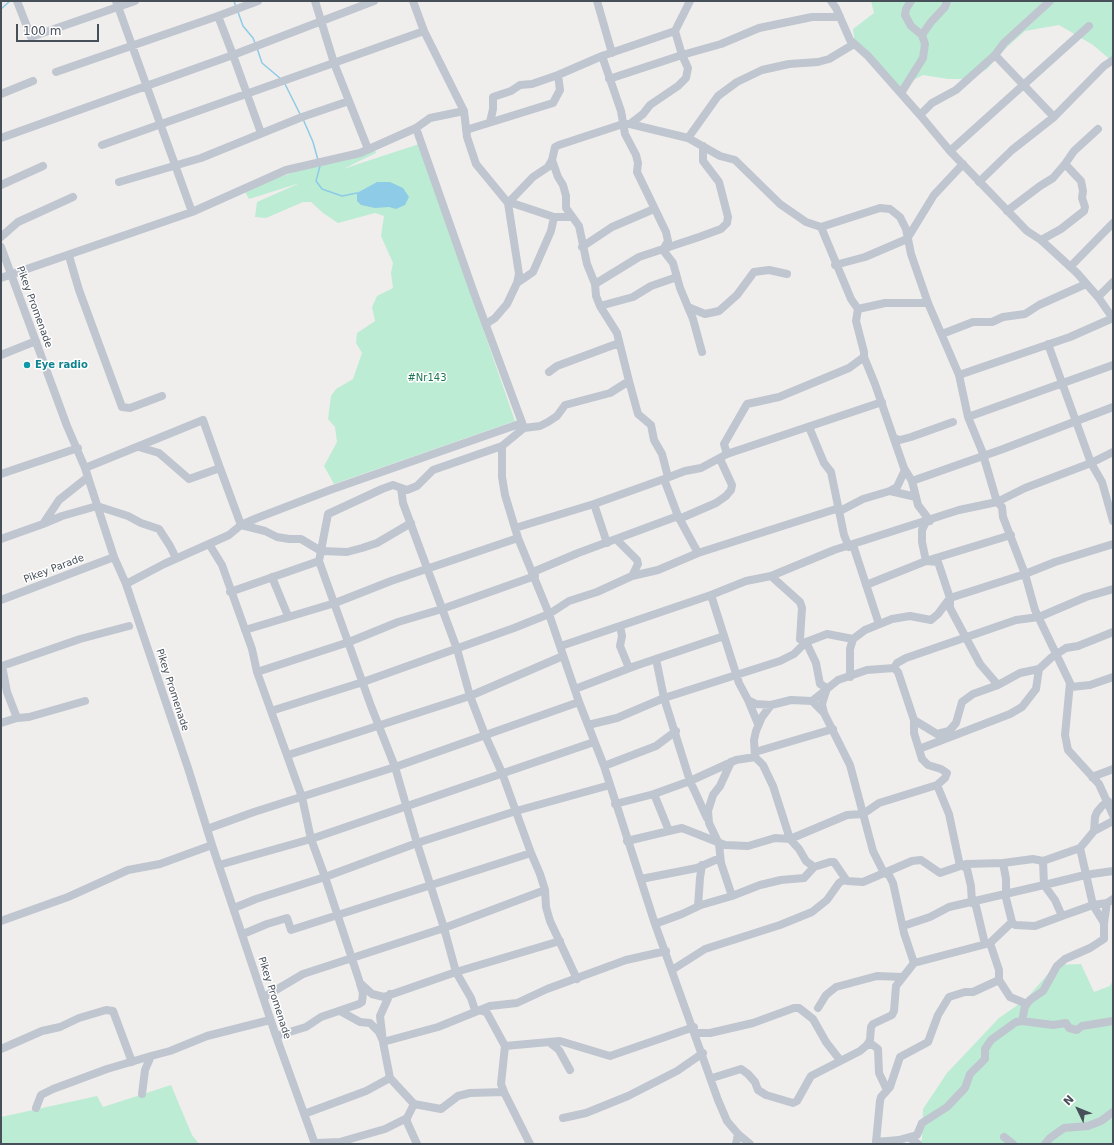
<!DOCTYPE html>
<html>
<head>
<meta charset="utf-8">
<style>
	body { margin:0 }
	#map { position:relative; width:1114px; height:1145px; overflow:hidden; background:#f0eded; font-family:"DejaVu Sans",sans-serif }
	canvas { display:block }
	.frame { position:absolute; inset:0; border:2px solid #474f59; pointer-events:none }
	.north { position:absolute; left:1058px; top:1089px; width:40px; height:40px; -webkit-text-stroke:3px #fff; paint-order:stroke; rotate:313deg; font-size:11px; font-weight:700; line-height:16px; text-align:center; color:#474f59 }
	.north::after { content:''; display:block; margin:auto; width:14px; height:18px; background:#474f59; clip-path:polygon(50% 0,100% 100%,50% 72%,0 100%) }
	.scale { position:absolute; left:16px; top:24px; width:83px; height:18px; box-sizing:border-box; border:2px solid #474f59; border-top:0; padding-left:5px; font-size:12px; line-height:14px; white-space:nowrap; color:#474f59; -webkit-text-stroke:3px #fff; paint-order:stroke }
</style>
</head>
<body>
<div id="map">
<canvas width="1114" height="1145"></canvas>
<div class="frame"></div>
<div class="north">N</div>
<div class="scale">100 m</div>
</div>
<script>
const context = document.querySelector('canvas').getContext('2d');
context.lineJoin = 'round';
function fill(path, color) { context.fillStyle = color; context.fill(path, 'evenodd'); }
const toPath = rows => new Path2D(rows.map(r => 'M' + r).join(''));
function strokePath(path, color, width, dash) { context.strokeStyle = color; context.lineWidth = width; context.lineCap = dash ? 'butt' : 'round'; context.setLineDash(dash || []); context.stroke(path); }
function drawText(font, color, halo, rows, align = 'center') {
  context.font = font + ' "DejaVu Sans",sans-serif'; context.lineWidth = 3; context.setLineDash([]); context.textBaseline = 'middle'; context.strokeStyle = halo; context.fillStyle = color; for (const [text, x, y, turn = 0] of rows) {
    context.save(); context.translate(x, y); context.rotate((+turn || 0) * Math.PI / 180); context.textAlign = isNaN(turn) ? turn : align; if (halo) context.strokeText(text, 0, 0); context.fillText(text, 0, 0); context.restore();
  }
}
fill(toPath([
	[871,1,1113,1,1113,62,1093,45,1059,25,1025,31,1006,48,987,69,970,79,948,79,923,75,898,88,855,44,853,29,874,13],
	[419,144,515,421,334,484,324,466,337,442,335,427,328,419,331,396,336,389,353,379,362,353,356,343,357,333,375,321,372,307,377,296,393,288,391,273,393,263,381,236,384,216,375,213,338,223,323,213,311,202,303,202,266,218,255,217,257,202,300,183,249,199,245,192,268,181,300,170,375,149,376,153,343,169],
	[1081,964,1094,992,1110,986,1113,980,1113,1144,920,1144,922,1139,923,1109,947,1073,999,1018,1025,1000,1056,965],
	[171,1085,192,1135,199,1144,1,1144,1,1117,97,1096,103,1107]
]), '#bdecd4');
fill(toPath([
	[377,182,390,182,403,188,409,197,405,205,396,209,389,207,375,208,361,205,357,201,357,193]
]), '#8dcbe6');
strokePath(toPath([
	[234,1,236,7],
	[1,9,10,1],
	[238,12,243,26,253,38,255,43],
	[257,48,262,63,281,79],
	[285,84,300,114],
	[303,119,313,142,318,160],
	[320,166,316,181,322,189,342,196,357,193]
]), '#8dcbe6', 1.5);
strokePath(toPath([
	[17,1,31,37,135,1],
	[116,1,192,212],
	[315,1,334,63,368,149],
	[413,1,424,31,464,111,467,137,476,164,508,203,519,274,517,283,507,304,495,318,486,324],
	[597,1,612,53],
	[690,1,675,31,602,56,621,111,625,134,636,155,638,163,637,172,666,232,668,241,663,250,673,263,680,288,693,319,702,352],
	[831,1,836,8,850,40,868,56,920,115],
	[911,1,906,9,905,15,911,26,922,35],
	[1050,1,1004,43,995,55,1054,117],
	[218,16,258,1],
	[1089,26,950,151,1027,231,1041,240,1077,273,1098,297,1112,317],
	[609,79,682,55,675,31],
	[901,93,923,58,925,44,922,35,931,22,945,7,947,1],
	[1,94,33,81],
	[490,122,493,109,493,97,511,91,520,85,532,84,558,75],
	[630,124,643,114,650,105,678,86,686,78,688,68,682,55,721,44,759,28,812,17,840,17],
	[416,128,430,118,464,111],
	[466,130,553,103,560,90,558,75,602,56],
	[261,133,233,55,374,1],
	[1,138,233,55,218,16,56,72],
	[688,138,718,96,737,82,762,70,789,64,818,62,829,59,854,44],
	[102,145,424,31],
	[950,151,920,115,932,103,956,90,995,55],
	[119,182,201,158,302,117,349,101],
	[979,182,1012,150,1054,117,1104,66,1113,60],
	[1,185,43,166],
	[509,202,554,217,572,217],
	[508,203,533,177,548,167,552,160,555,147,559,145,623,124,630,124,688,138,720,156,735,160,780,204,806,222,821,227,880,208,890,209,900,217,906,229,911,254,928,303,959,375,968,417,982,451,997,502,1002,507,1003,517,1025,574,1035,610,1070,683,1065,735,1068,750,1099,784,1113,815],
	[1007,211,1040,186,1053,178,1065,164],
	[821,227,851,299,858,309,885,303,928,303],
	[1,237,18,222,73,197],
	[1041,240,1061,229,1084,211,1085,207,1082,198,1083,191,1081,181,1065,164,1074,151,1098,129],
	[1,247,67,426,85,468,114,557,126,584,188,768,212,845,276,1036,315,1144],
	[582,247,612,227,654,209],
	[69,256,79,290,122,407,130,408,162,396],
	[835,265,865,257,907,239,934,195,963,164],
	[1070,267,1113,223],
	[1,278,192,212,286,170,360,153,416,128,474,293,524,428],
	[517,283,533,272,551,231,554,217],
	[595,284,639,257,699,237,721,229,727,223,728,217,719,182,703,161,703,146],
	[1098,297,1113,282],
	[600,306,633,297,651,286,677,277],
	[688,307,705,314,719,311,737,295,754,272,769,270,787,274],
	[858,309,856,321,864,352,864,357,875,384,904,468,912,481,1003,449,1113,407],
	[942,334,973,322,992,322,1003,317,1025,314,1039,305,1086,284],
	[1048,344,1091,463,1102,482,1113,521],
	[1,355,36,341],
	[549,372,557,366,619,343],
	[959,375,1070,337,1113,318],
	[629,381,638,414,651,425,654,440,662,454,668,477],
	[968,417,1113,365],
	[809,427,824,463,831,472,844,535,849,547],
	[894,438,900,440,911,437,953,422],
	[502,446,502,477,505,495,518,538,549,614,579,702,604,766,655,924,718,1100,727,1121,738,1134,736,1144],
	[139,447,159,453,189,479,220,468,241,525,265,531,277,537,289,539,301,539,321,551,347,552,362,548,377,543,411,523],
	[727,454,724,444,747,404,779,397,849,368,864,357],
	[85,468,203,420,220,468],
	[1,474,78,448],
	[664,479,685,471,701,468,727,454,882,402],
	[912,481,918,505,930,521],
	[401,488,403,503,457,649,470,696,485,735,502,773,531,853,540,874,545,890,546,907,550,921,577,979],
	[890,491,916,497],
	[840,511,863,499,890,491,897,487,905,470],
	[679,519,716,503,726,496,731,490,732,485,720,459],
	[926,522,922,530,922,542,926,561,938,562,950,598,950,608,980,664,998,685],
	[43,524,62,516,97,506,128,516,141,523,159,529,170,546,176,558],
	[515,528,594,504],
	[1,539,43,524,59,500,88,477],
	[617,540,637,560,638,564,632,576],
	[607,543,594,504,664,479,678,516,698,553],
	[209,544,222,565,252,649,257,672,302,797,311,839,325,877,360,983,372,994,384,997,456,972,560,941],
	[853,545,879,624],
	[533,572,578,553,678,516],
	[771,576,800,602,802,608,800,639],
	[272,577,288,616],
	[126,584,164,564,229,535,241,525,257,518,330,490,522,423],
	[866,585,926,561,1011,535],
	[230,592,319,561],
	[711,595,746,581,771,576,834,550,959,510,997,502,1025,488,1091,463,1113,452],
	[1,600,114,557],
	[620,626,622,636,620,646,629,668],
	[245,630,335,603,391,581,518,538],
	[806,642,816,663,820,684,827,688,822,704,824,713],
	[561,646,711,595,739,683,748,700,756,704,771,705,791,700,812,701,824,713,850,765,873,851,884,873,912,861,921,860,940,873,966,864,1003,863,1033,859,1043,861,1080,848,1093,905,1107,903,1113,899],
	[656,659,664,698,690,781,707,818],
	[894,668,897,663,906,658,1016,620,1039,617,1086,597,1113,589],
	[257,672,349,642,398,622,442,609,535,576],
	[850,677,850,649,853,639],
	[1071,687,1090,685,1113,677],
	[575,689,635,666,724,636],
	[748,700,758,724],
	[271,711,363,682,514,628,549,614,569,601,597,592,632,576,658,570,698,553,839,508],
	[17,718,7,692,2,666,80,639,129,626],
	[914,720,937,734,949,731,956,723,962,702,973,694,998,685,1020,673,1039,669],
	[1,723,17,718,29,717,85,701],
	[588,725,617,718,664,698,780,661,794,654,806,642,827,634,853,639,865,630,892,619,910,616,931,620,938,614,950,598,1025,574,1055,562,1113,544],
	[919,749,1010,714,1022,707,1036,689,1039,669,1052,657,1066,648,1078,646,1113,632],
	[755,752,833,729],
	[288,755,470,696,563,656],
	[755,757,763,765,773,786,790,839,847,815,863,814,879,803,937,785,945,778,947,773,941,769,928,765,922,759,914,733,914,720,898,672,894,668,867,670,838,680,812,701],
	[731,762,720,786,713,795,708,811,709,823,719,844,721,863,732,896,760,885,781,880,804,878,814,867],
	[604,766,656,746,676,731],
	[1092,777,1113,769],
	[937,785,949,814,960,866],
	[654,794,690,781,736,760,755,757,754,740,756,731,762,717,771,705],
	[615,804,654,794,669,831,682,828,725,845,748,846,775,838,790,839,799,849,806,861,814,867,830,862,834,862,847,881,863,882,884,873,889,875,893,883,904,933,914,963],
	[207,829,254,812,395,767,579,702],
	[1094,831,1113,821],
	[627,841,669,831],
	[1080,848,1094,831,1095,817,1097,812,1102,806,1108,801],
	[1043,861,1044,885,1085,875,1113,871],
	[1003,863,1006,879,1006,898,1012,922],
	[219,865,311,839,594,742],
	[962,865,967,869,971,886,972,903],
	[641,879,697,868,720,858],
	[975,902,985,944],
	[698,906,700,878,702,865],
	[234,908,256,899,325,877,417,843,516,811,610,785],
	[1062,916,1093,905,1104,923],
	[1,921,68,897,128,870,160,864,212,845],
	[655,924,682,914,701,905,732,896],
	[903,926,930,917,949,907,1044,885,1055,900,1062,916,1035,926,1015,925,1012,922,990,943],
	[243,934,267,924,287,918,291,930,531,853],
	[672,970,705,949,780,925,812,912,827,900,839,883,845,879],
	[999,980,1010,997,1027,1004],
	[390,994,380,1016,383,1042,390,1078,414,1104,407,1118,407,1122,417,1144],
	[264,997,303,974,444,928,545,890],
	[818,1008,826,995,836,987,877,976,902,977],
	[340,1011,360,1022,370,1023,379,1032,382,1039],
	[1022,1021,1025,1006,1030,1000,1043,991,1057,966,1065,959,1090,948,1104,939,1104,923,1107,903],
	[696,1033,710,1033,753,1023,794,1008,799,1008,813,1019,826,1042,840,1060],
	[276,1036,306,1027,321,1017,359,1004,362,1002,363,993,360,984],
	[383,1042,438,1027,490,1006,517,1003,547,989,626,960,666,951],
	[549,1042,559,1050,570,1070],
	[867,1045,873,1045,878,1049,879,1073,887,1090],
	[505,1046,560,1041,610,1056,694,1027],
	[1,1049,42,1031,60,1027,79,1018,106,1010,113,1011,132,1062],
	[712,1078,741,1069,748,1074,755,1082,758,1090,766,1095,793,1103,797,1101,811,1076,860,1051,867,1045,870,1040,871,1027,873,1024,892,1015,894,1011,896,986,914,963,990,943,999,970,999,980,973,992,965,992,949,997,938,1015,928,1042,900,1057,890,1087,881,1097,880,1101,876,1142,899,1140,917,1135,922,1123,947,1107,965,1088,970,1074,985,1059,985,1049,991,1040,1016,1022,1022,1021,1053,1025,1066,1023,1069,1028,1077,1030,1082,1026,1113,1021],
	[142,1094,145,1070,151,1056,170,1051,207,1036,270,1020],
	[414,1104,441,1109,458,1096,470,1093,504,1092],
	[36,1108,41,1095,53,1089,107,1069,151,1056],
	[304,1114,366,1091,390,1078],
	[563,1118,586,1113,628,1096,677,1071,703,1053],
	[738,1134,750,1144],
	[1004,1137,1013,1144],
	[910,1138,918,1144],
	[315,1143,340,1142,357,1137,385,1129,407,1118],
	[530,1144,504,1092,501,1084,505,1046,487,1013,483,1011,475,1010,471,998,456,972,444,928,417,843,395,767,371,706,319,561,328,514,382,489,393,485,407,490,417,486,433,470,502,446,524,428,540,426,548,422,557,416,565,405,610,393,629,381,617,333,600,306,596,296,595,284,587,264,579,226,566,208,566,196,563,185,558,177,552,160],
	[1045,1144,1050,1138,1064,1128,1088,1126,1101,1121,1113,1112]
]), '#bfc6cf', 8);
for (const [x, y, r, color] of [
	[27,365,4,"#0f9aa8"]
]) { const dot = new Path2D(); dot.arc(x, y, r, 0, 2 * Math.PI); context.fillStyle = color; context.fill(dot); strokePath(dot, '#fff', 1.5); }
drawText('10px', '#474f59', '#fff', [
	["Pikey Promenade",34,307,70],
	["Pikey Parade",54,569,-21],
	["Pikey Promenade",172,690,72],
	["Pikey Promenade",274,998,72]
]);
drawText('bold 10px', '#0d838f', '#fff', [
	["Eye radio",35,365]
], 'left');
drawText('10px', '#1c7652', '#fff', [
	["#Nr143",427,378]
]);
</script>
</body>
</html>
